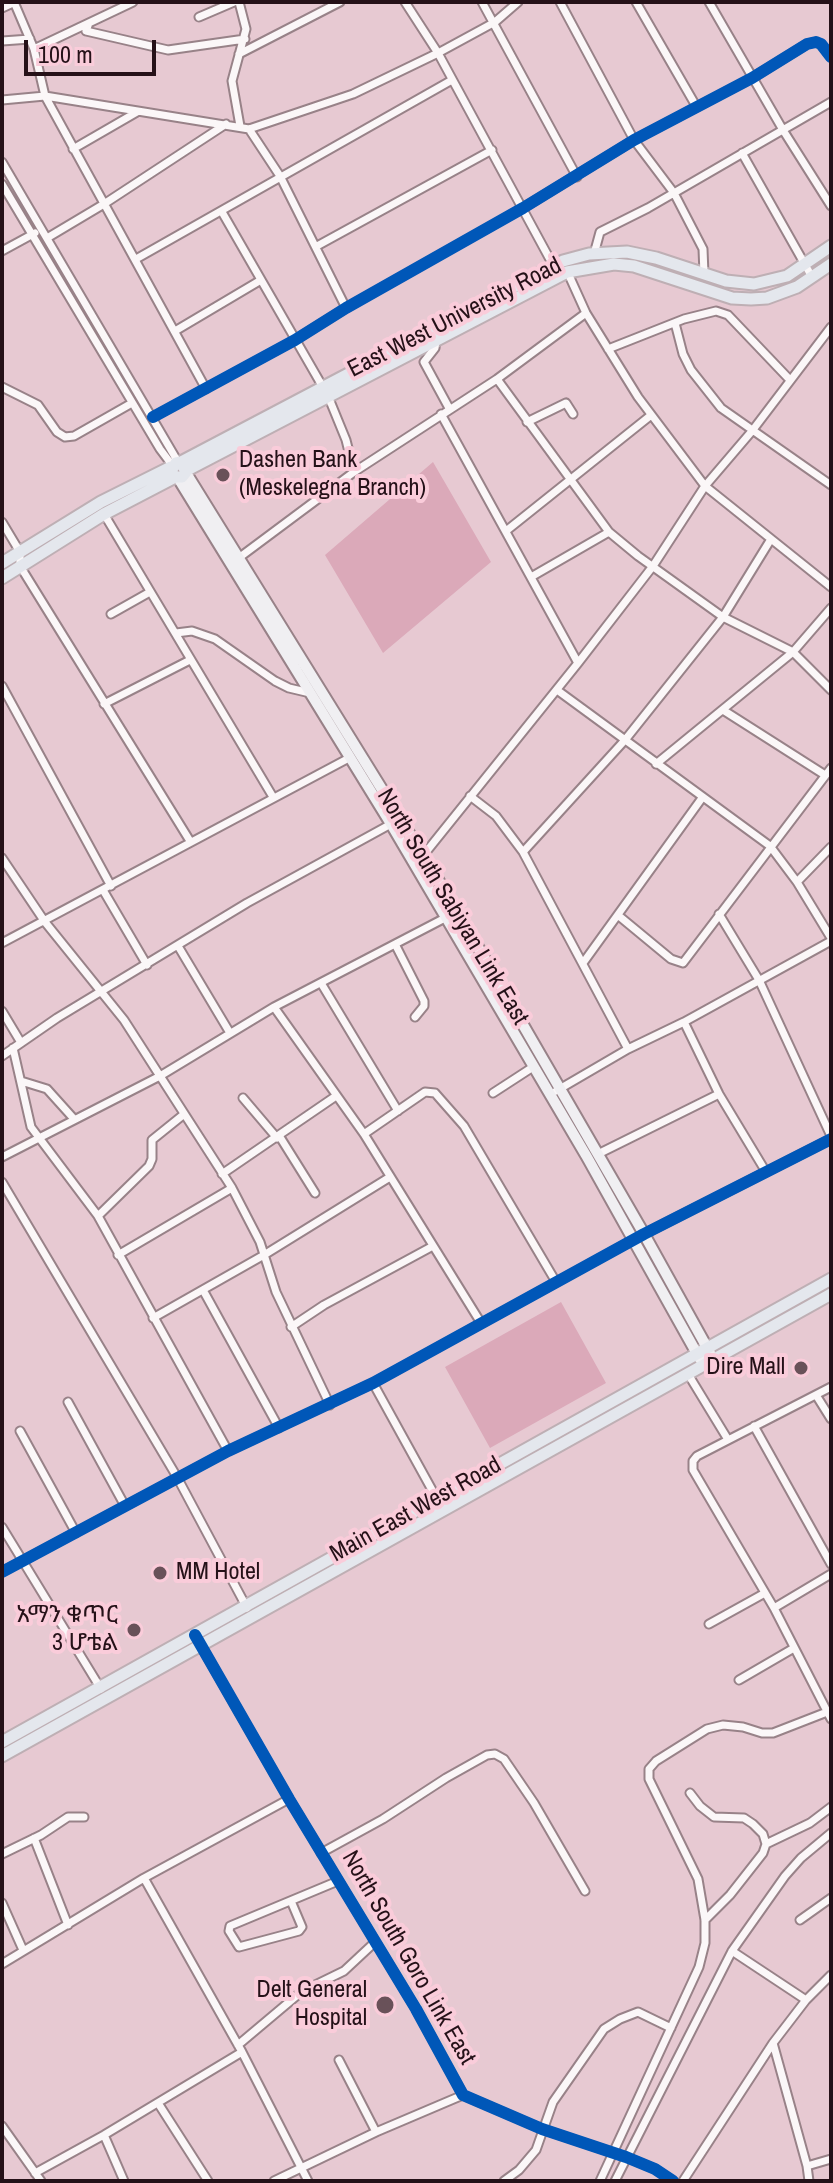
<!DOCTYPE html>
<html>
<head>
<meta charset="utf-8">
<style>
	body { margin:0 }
	#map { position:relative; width:833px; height:2183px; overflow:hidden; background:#e7c9d2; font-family:"Archivo Narrow",sans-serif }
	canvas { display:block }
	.frame { position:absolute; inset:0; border:4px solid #251118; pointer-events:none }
	.scale { position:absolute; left:24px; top:40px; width:132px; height:36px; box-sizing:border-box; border:4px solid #251118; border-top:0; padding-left:10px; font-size:24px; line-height:28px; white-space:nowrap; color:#251118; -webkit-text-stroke:6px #faccda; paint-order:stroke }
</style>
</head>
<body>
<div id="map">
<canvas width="833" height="2183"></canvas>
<div class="frame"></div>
<div class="scale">100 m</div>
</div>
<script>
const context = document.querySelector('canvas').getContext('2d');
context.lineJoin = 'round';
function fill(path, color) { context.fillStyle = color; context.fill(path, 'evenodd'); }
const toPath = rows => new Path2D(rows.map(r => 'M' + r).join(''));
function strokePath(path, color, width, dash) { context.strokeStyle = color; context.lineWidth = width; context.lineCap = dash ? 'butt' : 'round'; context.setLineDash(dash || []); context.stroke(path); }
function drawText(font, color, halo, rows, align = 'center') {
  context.font = font + ' "Archivo Narrow","Noto Sans Ethiopic",sans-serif'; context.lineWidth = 8; context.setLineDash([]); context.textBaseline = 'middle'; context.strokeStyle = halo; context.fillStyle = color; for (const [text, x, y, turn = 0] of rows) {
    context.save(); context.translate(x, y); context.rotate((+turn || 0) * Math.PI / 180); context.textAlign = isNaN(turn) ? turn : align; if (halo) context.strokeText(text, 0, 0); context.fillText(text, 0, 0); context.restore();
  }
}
fill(toPath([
	[433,462,491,562,383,653,325,555],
	[561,1302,606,1383,490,1448,445,1367]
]), '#dba9b9');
const street = toPath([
	[14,2,34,49,45,96,206,389],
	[239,2,246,29,232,81,240,126],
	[405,2,438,53,553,265],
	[482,2,577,177],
	[560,2,634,140,674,193,703,249,704,274],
	[636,2,696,106],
	[709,2,783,130,831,206],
	[2,8,15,2],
	[199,17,234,2],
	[89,23,86,31,168,50,245,39],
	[2,41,30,39],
	[34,49,133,2],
	[239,54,340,2],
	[2,100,45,96,249,129,353,94,438,53,495,22,518,2],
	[249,129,280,176,346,308],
	[73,149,137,112],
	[742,153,812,277],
	[2,162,178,462],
	[2,184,160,449,172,465],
	[222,212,328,396,346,440,354,472],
	[47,238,104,204,226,124],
	[317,246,492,150],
	[2,251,35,233],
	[594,254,600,232,648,208,831,102],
	[136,259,452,80],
	[567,271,586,313,638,397,705,486,831,587],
	[675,323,683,354,691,370,721,408,831,485],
	[175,331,261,280],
	[436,340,435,348,424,362,449,408],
	[608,349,684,319,716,311,728,315,790,380],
	[497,379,609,532,638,556,723,617,793,652,831,690],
	[2,387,38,405,57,432,65,437,74,436,132,403],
	[441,414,578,663],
	[153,417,295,340,346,308,523,208,634,140,752,78,807,44,816,42,821,44,831,57],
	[527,422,566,403,573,414],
	[104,514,273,797],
	[2,522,20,552,20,566,190,841],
	[506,531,650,416],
	[240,557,354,472,497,379,586,313],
	[531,577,609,532],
	[111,614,150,592],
	[176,633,192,631,215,639,275,681,289,688,310,693],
	[2,686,111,886],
	[557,690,770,846,797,882,831,938],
	[104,704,190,660],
	[723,710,825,775],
	[656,764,793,652,831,608],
	[470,796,496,816,523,852,628,1049],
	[523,852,625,740,723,617,771,539],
	[422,857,578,663,653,566,705,486,752,431,831,327],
	[2,858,45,922,124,1020,232,1188,260,1242,276,1292,330,1405],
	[797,882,831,847],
	[103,890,147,965],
	[719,914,759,980,831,1136],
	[619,916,671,959,683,963,831,768],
	[2,943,349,758],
	[395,944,424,1001,424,1006,415,1017],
	[178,946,230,1033],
	[583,963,702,798],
	[321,983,398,1111],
	[274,1007,364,1134,481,1323],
	[2,1011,20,1041],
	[684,1022,719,1094,766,1172],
	[13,1048,31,1127,98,1216,228,1451],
	[2,1056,57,1018,247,903,391,824],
	[21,1081,47,1089,74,1119],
	[556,1091,628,1049,684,1022,831,941],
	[493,1093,533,1067],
	[243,1098,277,1138],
	[364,1134,425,1092,435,1093,464,1126,556,1282],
	[280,1137,315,1193],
	[598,1154,719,1094],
	[2,1157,160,1076,274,1007,445,918],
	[222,1174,336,1096],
	[2,1182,177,1477,247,1608],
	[98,1216,149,1166,152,1159,152,1140,183,1115],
	[118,1255,232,1188],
	[203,1290,279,1428],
	[153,1318,264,1255,390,1177],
	[291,1327,324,1305,433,1246],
	[688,1374,727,1438],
	[373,1383,437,1499],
	[831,1387,697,1456,693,1461,693,1470,774,1608,831,1719],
	[816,1395,831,1419],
	[68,1402,125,1506],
	[754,1426,831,1564],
	[20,1431,76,1533],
	[2,1527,101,1689],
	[2,1572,228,1451,373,1383,644,1234,831,1139],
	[774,1608,831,1574],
	[709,1624,765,1593],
	[200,1644,289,1799,416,2009,463,2095,542,2129,626,2157,655,2169,673,2181],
	[739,1680,794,1648],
	[690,1793,700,1806,714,1817,744,1818,753,1824,763,1834,766,1844,763,1853,730,1895,705,1920],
	[34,1838,68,1925],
	[766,1844,810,1823,831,1807],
	[321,1853,383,1819,446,1778,487,1755,495,1754,504,1759,534,1803,585,1891],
	[2,1854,41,1835,68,1817,84,1817],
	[144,1878,242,2052,308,2181],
	[291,1901,302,1927,299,1931,239,1947,229,1931,230,1926,338,1881],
	[2,1903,23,1950],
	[800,1920,831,1898],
	[732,1951,806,2000],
	[2,1964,144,1878,289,1799],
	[773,2043,807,2166,809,2181],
	[238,2045,301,1992,344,1971,374,1943],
	[339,2060,376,2132],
	[158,2103,208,2181],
	[2,2126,41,2181],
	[104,2135,124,2181],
	[807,2166,831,2159],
	[35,2173,104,2135,242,2052],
	[274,2181,376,2132,463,2095],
	[504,2181,519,2170,536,2150,553,2102,604,2029,620,2019,638,2012,671,2028],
	[600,2181,699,1967,705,1943,705,1920,698,1879,649,1779,649,1769,656,1761,707,1729,723,1725,743,1727,762,1733,773,1733,827,1712],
	[615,2181,732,1951,785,1876,801,1858,831,1833],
	[683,2181,773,2043,806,2000,831,1975]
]);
const secondary = toPath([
	[186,473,456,909,644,1234,710,1353],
	[178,478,391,824,587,1157,700,1359]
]);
const primary = toPath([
	[181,462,186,472,182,477,175,477,171,471,176,463,181,462,563,261,589,254,627,252,656,258,726,281,754,284,787,276,831,246],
	[187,470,567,272,614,264,634,266,732,298,751,299,767,298,797,287,831,264],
	[2,563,101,502,171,467],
	[2,578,104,514,175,477],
	[2,1742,831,1279],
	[2,1756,831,1294]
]);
strokePath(street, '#988288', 11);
strokePath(secondary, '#988288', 14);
strokePath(primary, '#beafb4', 15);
strokePath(street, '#fbf7f8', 7);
strokePath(secondary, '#f0eff2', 10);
strokePath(primary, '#e4e7ed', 11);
strokePath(toPath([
	[153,417,295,340,346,308,523,208,634,140,752,78,807,44,816,42,821,44,831,57],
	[2,1572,228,1451,373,1383,644,1234,831,1139],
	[195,1635,289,1799,416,2009,463,2095,542,2129,626,2157,655,2169,673,2181]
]), '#0057b8', 12);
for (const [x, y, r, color] of [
	[223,475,8,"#695159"],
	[801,1368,8,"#695159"],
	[160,1573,8,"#695159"],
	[134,1630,8,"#695159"],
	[385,2005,10,"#695159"]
]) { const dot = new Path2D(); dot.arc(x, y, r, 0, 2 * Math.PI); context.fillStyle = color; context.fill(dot); strokePath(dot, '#faccda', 3); }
drawText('24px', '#251118', '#faccda', [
	["East West University Road",455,318,-27],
	["North South Sabiyan Link East",452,907,59],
	["Main East West Road",416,1510,-29],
	["North South Goro Link East",408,1958,60]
]);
drawText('24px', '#251118', '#faccda', [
	["Dashen Bank",239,461,"left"],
	["(Meskelegna Branch)",239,489,"left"],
	["Dire Mall",785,1368],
	["MM Hotel",176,1573,"left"],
	["አማን ቁጥር",118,1616],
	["3 ሆቴል",118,1644],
	["Delt General",367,1991],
	["Hospital",367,2019]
], 'right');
</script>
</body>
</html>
